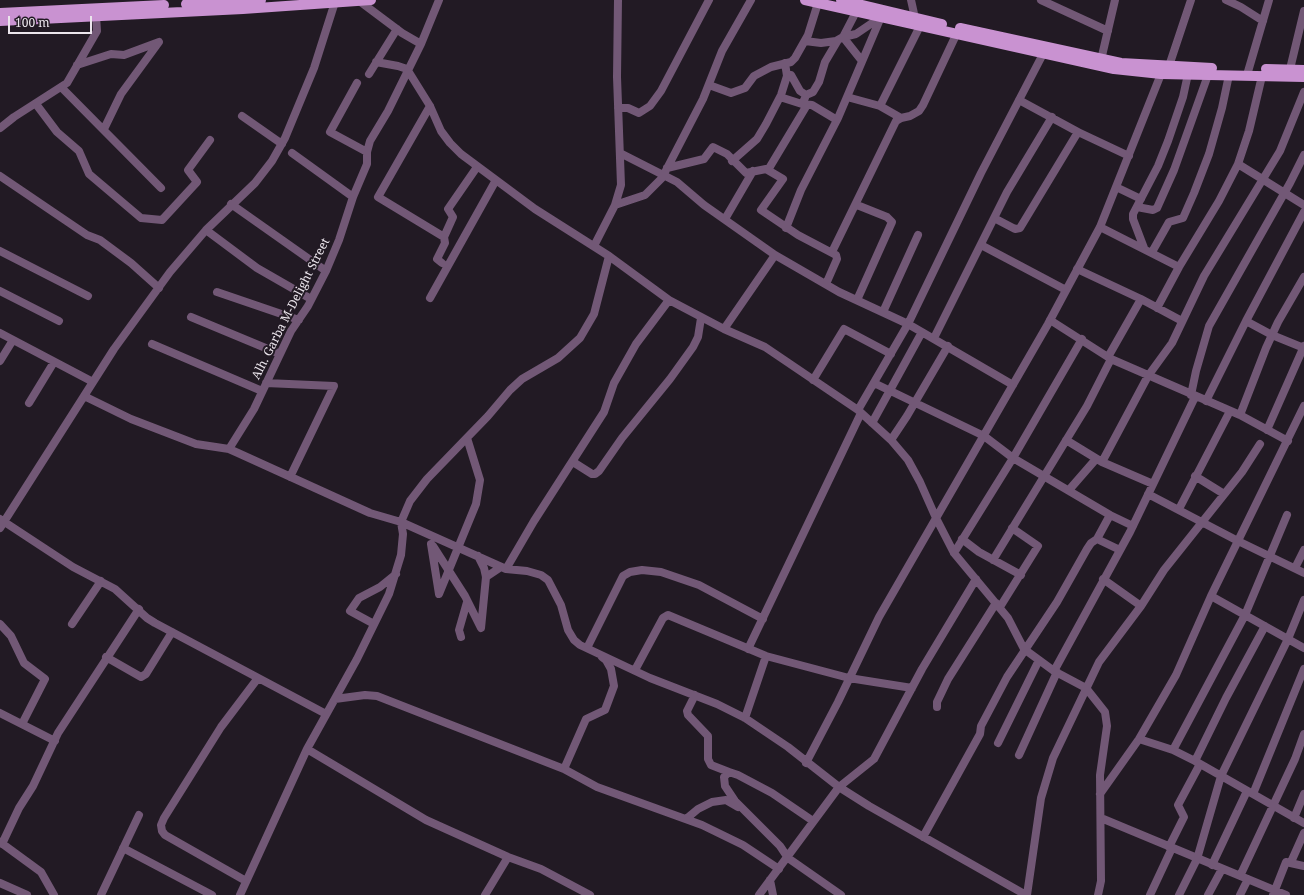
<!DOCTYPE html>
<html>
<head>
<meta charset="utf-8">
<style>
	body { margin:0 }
	#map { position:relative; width:1304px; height:895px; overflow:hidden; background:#221a24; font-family:"Noto Serif",serif }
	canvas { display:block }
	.scale { position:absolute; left:8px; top:16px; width:84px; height:18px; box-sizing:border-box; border:2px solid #ebe5ec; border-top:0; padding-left:5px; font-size:12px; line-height:14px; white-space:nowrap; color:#ebe5ec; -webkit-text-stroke:3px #221a24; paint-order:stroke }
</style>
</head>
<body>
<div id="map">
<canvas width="1304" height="895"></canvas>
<div class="scale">100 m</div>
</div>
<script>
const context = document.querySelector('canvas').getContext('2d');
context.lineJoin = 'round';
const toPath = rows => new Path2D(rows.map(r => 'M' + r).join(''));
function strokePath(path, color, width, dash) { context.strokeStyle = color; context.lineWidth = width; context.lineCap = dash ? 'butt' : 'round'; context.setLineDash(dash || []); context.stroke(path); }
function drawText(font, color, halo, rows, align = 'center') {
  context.font = font + ' "Noto Serif",serif'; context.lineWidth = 4; context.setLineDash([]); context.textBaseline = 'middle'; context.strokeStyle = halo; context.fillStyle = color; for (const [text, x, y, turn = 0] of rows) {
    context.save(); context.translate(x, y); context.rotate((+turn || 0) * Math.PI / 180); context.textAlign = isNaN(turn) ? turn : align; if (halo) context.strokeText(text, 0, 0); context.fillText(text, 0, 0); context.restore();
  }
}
strokePath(toPath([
	[358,0,402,33,421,44],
	[911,0,915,18],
	[1041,0,1108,31],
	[1226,0,1241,7,1263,21],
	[843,37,856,34,881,17],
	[843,37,862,61],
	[805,41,821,43,836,41,843,37,856,12],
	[1101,60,1115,0],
	[376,62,398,66,407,69,430,106,441,131,450,143,461,154,535,209,609,256,669,300,724,329,765,347,858,410,891,440,908,460,920,482,936,518,954,553,1008,618,1024,649,1054,671,1086,688,1105,712,1107,726,1100,775,1101,881,1098,895],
	[77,65,111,54,124,55,159,42,121,94,104,129],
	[1169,66,1191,0],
	[1290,69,1304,11],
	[369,74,397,29],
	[1247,75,1269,0],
	[787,76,791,75,800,91,806,95,813,92,819,82,825,62,838,40],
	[357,83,330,132,367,152],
	[709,85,731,93,745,88,754,76,771,67,791,62,795,58,808,35,818,3],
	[61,87,161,188],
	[780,97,802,104,805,98],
	[847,97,880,106,901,118],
	[1019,100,1078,132,1129,156],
	[36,104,57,132,79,151,89,174,141,218,162,220,197,182,188,170,210,140],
	[803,104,812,105,837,120],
	[430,106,378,197,444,237],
	[880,106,920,26],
	[618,108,628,108,639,113,650,106,661,91,709,0],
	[242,116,282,144],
	[0,128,14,117,67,83,97,31,96,16],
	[292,153,353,197],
	[620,153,677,182,704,205,775,255,839,292,908,324,1013,385],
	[732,161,757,139,766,124,781,95,787,76,785,63],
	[1238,164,1304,205],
	[667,168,704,159,713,147,727,154,746,173,766,169,783,179,761,210,798,235,836,255,837,259,826,284],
	[768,170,807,105],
	[0,176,87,235,100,240,131,263,159,288],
	[1116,187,1141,199],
	[231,204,326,271],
	[615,205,645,195,662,178,703,99,722,51,751,0],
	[857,205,887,217,892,222,857,300],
	[1137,207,1153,210,1157,208,1174,170,1208,75],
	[994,218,1015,229,1020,228,1078,132],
	[725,219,753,171],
	[1100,227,1179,267],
	[786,228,801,190,838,118,881,17],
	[206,230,257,268,311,299],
	[981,245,1066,290],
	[594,246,615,205,621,185,617,77,618,0],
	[1144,248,1133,219,1133,214,1158,166,1168,141,1183,97,1188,74],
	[0,251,88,296],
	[832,252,896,121,901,118,910,116,919,111,923,105,956,35],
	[1152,252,1169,222,1183,218,1194,193,1209,154,1222,108,1229,75],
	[442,263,437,259,445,243,444,237,453,217,448,209,477,167],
	[1077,269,1141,299,1182,321],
	[0,291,59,321],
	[217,292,299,320],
	[430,298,496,180],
	[1157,308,1179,267,1219,201,1238,164,1249,131,1262,76],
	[883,312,918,235],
	[191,317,280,354],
	[1050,320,1111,359,1240,415,1288,441],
	[1246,321,1272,335,1304,348],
	[724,329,775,255],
	[0,333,93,382],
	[934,338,1007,192,1052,117],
	[152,344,262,391],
	[1108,357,1141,299],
	[0,361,13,340],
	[813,380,844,329,891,354],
	[266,383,334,386,290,477],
	[874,383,984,436,1013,458,1110,515],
	[1191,395,1196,371,1209,326,1290,183,1304,155],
	[84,396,131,419,196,444,229,449,238,453,370,513,401,522,506,569,534,521,604,412,614,383,636,344,669,300],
	[1206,401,1246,321,1304,212],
	[29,403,54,362],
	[858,410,908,324,981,173,1043,54],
	[1240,415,1266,348,1278,322,1304,277],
	[872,423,922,332],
	[1267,430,1304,346],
	[891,440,907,416,948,346],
	[1066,440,1102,462,1153,484],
	[229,449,254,409,291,331,308,306,326,271,339,240,353,197,367,164,367,152,370,141,388,111,421,44,439,0],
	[573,462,592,474,595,474,599,471,622,438,670,379,693,347,698,337,701,318],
	[1102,462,1148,376,1172,343,1204,276,1280,151,1304,92],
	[1195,476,1224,494],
	[1069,490,1096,459],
	[1148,494,1238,541,1304,573],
	[1179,509,1230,411],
	[0,519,73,567,115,589,147,618,155,623,326,714],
	[0,528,114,349,170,272,206,230,255,183,272,161,285,138,314,68,335,2],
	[962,539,979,552,1021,575],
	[1097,539,1110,515,1133,526],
	[431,544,439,594,476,504,480,480,467,438],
	[433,546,465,596,481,628,486,577,484,568,478,556],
	[954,553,1013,458,1082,339],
	[993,560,1087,406,1111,359],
	[1295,568,1304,550],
	[506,569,527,571,541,575,548,580,561,605,568,630,574,640,580,645,650,678,717,704,745,718,788,747,839,787,869,806,1026,895],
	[486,577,501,567],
	[1103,579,1141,606],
	[1211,596,1304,648],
	[1000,607,1038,546,1012,528],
	[0,624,11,636,24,663,45,679,22,724],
	[72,624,101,581],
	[374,624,350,611,359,598,380,587,396,574],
	[461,637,459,630,467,602],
	[587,648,623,576,630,572,642,570,661,572,699,585,763,619],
	[748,649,861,413],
	[106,657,141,677,146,674,172,632],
	[635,670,663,618,668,615,766,656,849,678,912,688],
	[1054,671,1130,532,1195,397],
	[695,695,687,711,688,715,708,736,708,759,711,765,729,772],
	[335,699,365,695,377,696,564,769,597,787,702,825,743,845,779,869],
	[937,707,937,702,948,679,996,603],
	[0,713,55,741],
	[745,718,766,656],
	[1139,739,1173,750,1195,761,1304,823],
	[998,743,1039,660],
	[307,749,426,820,508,857,541,869,590,895],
	[1173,750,1245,615,1287,515],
	[1019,755,1057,672],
	[1195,761,1226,698,1265,626],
	[806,763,838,702,879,617,1048,324,1100,227,1161,74],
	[564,769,586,719,605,710,614,686,611,669,606,660,602,657],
	[1100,794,1139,739,1176,675,1211,596,1304,406],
	[1253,794,1304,669],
	[1101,818,1286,895],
	[1294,818,1304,794],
	[686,819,698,809,712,802,726,800,738,807],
	[813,821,772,793,738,775,729,772,724,777,725,786,735,801,780,846,788,858,841,895],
	[923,837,980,734,981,726,1007,677,1057,602,1087,549,1091,543,1097,539,1120,550],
	[0,842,41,872,54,895],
	[2,844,19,808,33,786,58,733,139,609],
	[1169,847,1184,817,1178,805,1200,764],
	[123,848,212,895],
	[1291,862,1304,833],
	[1212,865,1247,791],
	[1240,876,1295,759,1304,734],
	[770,880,773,895],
	[246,881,165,835,162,831,161,825,164,818,221,727,258,678],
	[0,883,27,895],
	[101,895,139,815],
	[240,895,307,749,357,659,389,594,401,555,403,534,401,522,410,501,427,479,488,416,510,390,522,379,558,358,580,338,594,314,609,256],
	[485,895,508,857],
	[759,895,839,787,874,759,922,669,976,579],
	[1027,895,1041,798,1053,758,1099,662,1141,606,1164,570,1242,472,1260,444],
	[1150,895,1172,848],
	[1179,895,1197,859,1221,776,1288,639,1304,600],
	[1208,895,1222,869],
	[1240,895,1248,879],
	[1273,895,1286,862,1304,866]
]), '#725876', 8);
strokePath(toPath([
	[805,0,1114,69,1161,74,1304,77],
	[841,0,942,24],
	[186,4,261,0],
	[0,13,164,5],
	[0,21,243,9,371,0],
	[960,28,1121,63,1212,68],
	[1266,69,1304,70]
]), '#c992d1', 10);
drawText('12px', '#ebe5ec', '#221a24', [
	["Alh. Garba M-Delight Street",291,309,-63]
]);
</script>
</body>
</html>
